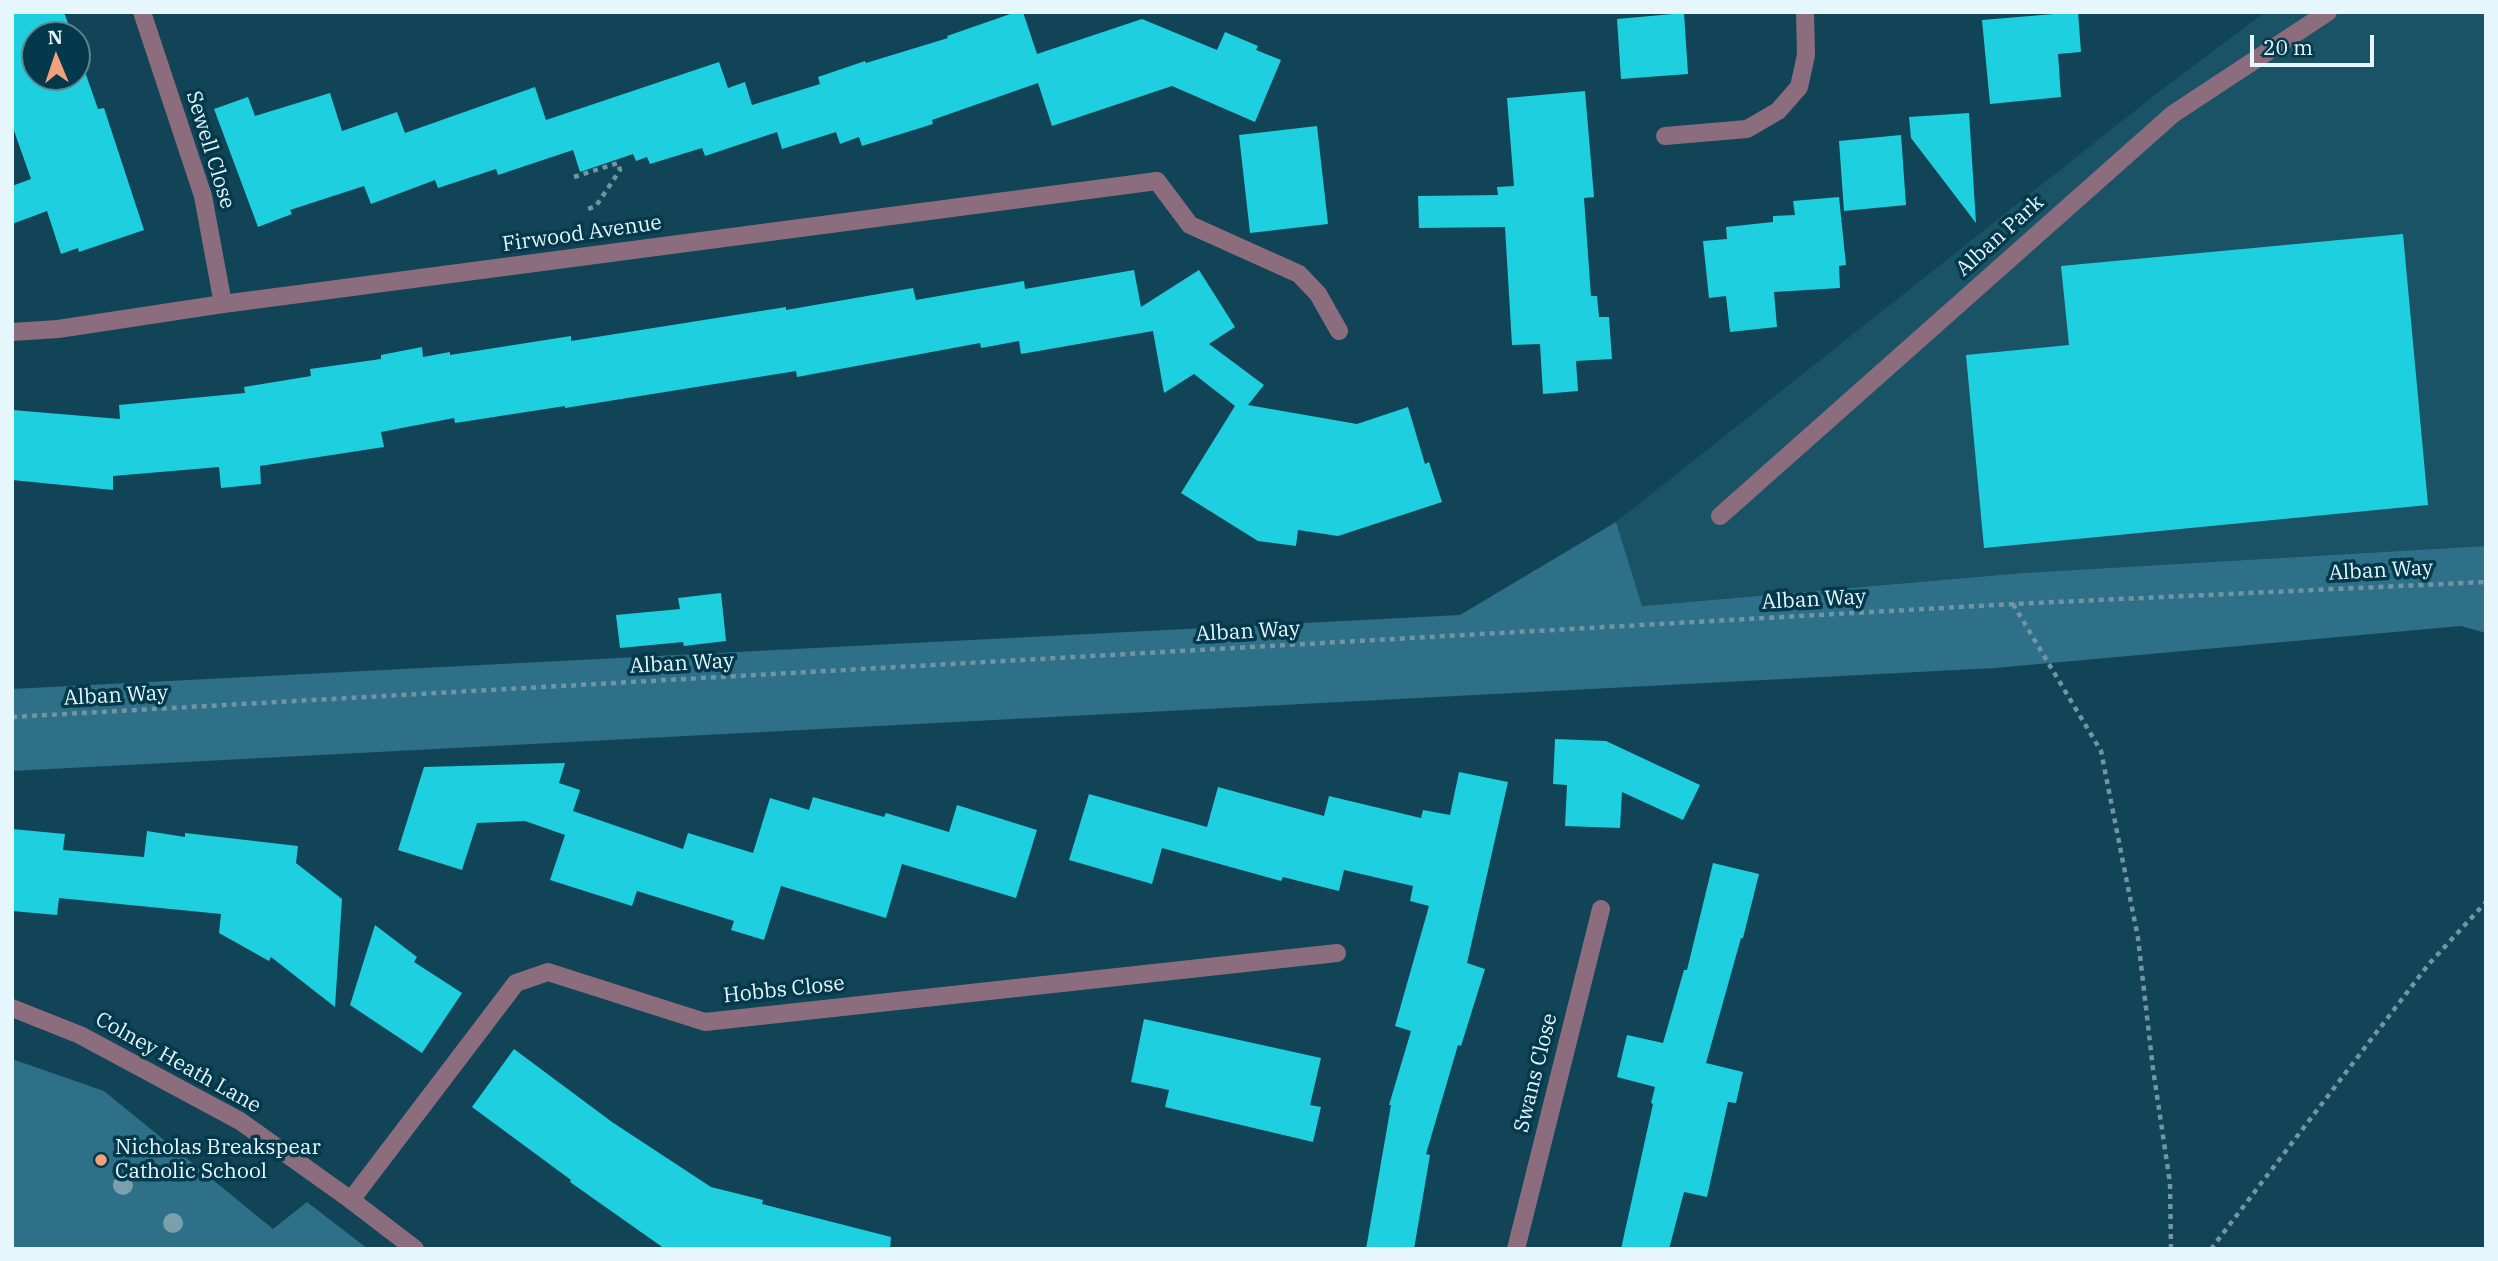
<!DOCTYPE html>
<html>
<head>
<meta charset="utf-8">
<style>
	body { margin:0 }
	#map { position:relative; width:2498px; height:1261px; overflow:hidden; background:#114456; font-family:"IBM Plex Serif",serif }
	canvas { display:block }
	.frame { position:absolute; inset:0; border:14px solid #e5f6fd; pointer-events:none }
	.north { position:absolute; left:21px; top:21px; width:70px; height:70px; box-sizing:border-box; background:#03394b; border:2px solid #5d8592; border-radius:50%; rotate:358deg; font-size:19px; font-weight:700; line-height:28px; text-align:center; color:#e5f6fd }
	.north::after { content:''; display:block; margin:auto; width:24px; height:32px; background:#f1a17c; clip-path:polygon(50% 0,100% 100%,50% 72%,0 100%) }
	.scale { position:absolute; left:2250px; top:35px; width:124px; height:32px; box-sizing:border-box; border:4px solid #e5f6fd; border-top:0; padding-left:9px; font-size:21px; line-height:24px; white-space:nowrap; color:#e5f6fd; -webkit-text-stroke:5px #03394b; paint-order:stroke }
</style>
</head>
<body>
<div id="map">
<canvas width="2498" height="1261"></canvas>
<div class="frame"></div>
<div class="north">N</div>
<div class="scale">20 m</div>
</div>
<script>
const context = document.querySelector('canvas').getContext('2d');
context.lineJoin = 'round';
function fill(path, color) { context.fillStyle = color; context.fill(path, 'evenodd'); }
const toPath = rows => new Path2D(rows.map(r => 'M' + r).join(''));
function strokePath(path, color, width, dash) { context.strokeStyle = color; context.lineWidth = width; context.lineCap = dash ? 'butt' : 'round'; context.setLineDash(dash || []); context.stroke(path); }
function drawText(font, color, halo, rows, align = 'center') {
  context.font = font + ' "IBM Plex Serif",serif'; context.lineWidth = 7; context.setLineDash([]); context.textBaseline = 'middle'; context.strokeStyle = halo; context.fillStyle = color; for (const [text, x, y, turn = 0] of rows) {
    context.save(); context.translate(x, y); context.rotate((+turn || 0) * Math.PI / 180); context.textAlign = isNaN(turn) ? turn : align; if (halo) context.strokeText(text, 0, 0); context.fillText(text, 0, 0); context.restore();
  }
}
fill(toPath([
	[2265,12,2486,12,2486,546,2023,573,1641,606,1616,522,2156,94]
]), '#1b5366');
fill(toPath([
	[1616,522,1642,606,2023,573,2486,546,2486,633,2461,626,1995,668,12,771,12,689,1460,615],
	[12,1059,104,1091,273,1229,307,1202,368,1249,12,1249]
]), '#2e7088');
fill(toPath([
	[12,12,64,12,72,35,35,35,35,77,77,77,77,49,98,109,104,108,144,230,79,252,78,248,61,254,47,211,12,224,12,186,31,179,12,125],
	[1016,12,1023,12,1037,54,1142,19,1217,50,1225,32,1258,46,1256,50,1281,60,1255,122,1172,86,1052,126,1038,83,932,120,933,124,862,146,859,137,840,144,836,132,782,149,777,132,705,156,702,148,650,164,647,157,636,161,633,154,580,172,573,150,498,175,496,169,438,188,435,180,371,204,364,186,290,210,292,214,258,227,214,109,248,97,255,116,330,93,342,131,397,112,405,133,535,87,546,120,719,62,728,88,745,82,752,105,820,84,818,77,865,61,866,63,948,38,947,36],
	[2078,12,2081,52,2058,54,2061,97,1990,104,1982,20],
	[1684,13,1688,74,1621,79,1617,19],
	[1585,91,1594,197,1584,198,1591,296,1597,296,1599,317,1609,317,1612,359,1576,361,1578,391,1543,394,1540,344,1512,345,1505,227,1419,228,1418,196,1498,195,1497,187,1514,186,1507,98],
	[1969,113,1976,223,1911,138,1909,117],
	[1317,126,1328,224,1250,233,1239,135],
	[1901,135,1906,205,1844,211,1839,141],
	[1839,197,1846,265,1839,266,1840,288,1774,292,1777,327,1730,332,1726,296,1709,298,1703,241,1727,239,1726,227,1773,222,1773,216,1795,215,1793,201],
	[2403,234,2428,505,1984,548,1966,355,2069,345,2061,266],
	[1134,270,1141,307,1199,270,1235,327,1209,344,1264,385,1248,405,1357,424,1408,407,1425,464,1429,462,1442,502,1338,536,1298,530,1296,546,1258,541,1181,493,1235,406,1194,374,1164,393,1153,331,1021,354,1019,341,981,348,980,343,797,377,796,371,565,408,565,406,455,423,454,418,381,432,384,447,260,466,261,484,221,488,219,467,113,476,113,490,12,480,12,410,120,419,119,405,245,393,244,387,311,376,310,369,381,359,381,355,422,347,423,357,450,352,450,355,571,336,571,341,786,307,786,310,913,288,916,300,1024,281,1025,289],
	[721,593,726,641,684,646,683,642,620,648,616,615,680,609,678,598],
	[1555,739,1606,741,1700,785,1683,820,1622,792,1620,828,1565,826,1567,785,1553,784],
	[565,763,559,783,580,790,573,811,683,849,688,833,753,853,770,798,809,810,813,797,884,817,886,813,949,832,957,805,1037,830,1016,898,902,864,886,918,781,886,764,940,731,930,734,921,637,891,632,906,550,880,565,835,525,821,477,823,462,870,398,850,424,767],
	[1459,772,1508,782,1467,963,1485,969,1461,1046,1458,1045,1426,1154,1430,1155,1414,1249,1366,1249,1391,1105,1389,1105,1411,1031,1395,1026,1429,906,1410,901,1413,886,1344,870,1339,891,1283,877,1281,881,1162,848,1152,884,1069,860,1089,794,1207,827,1218,787,1324,816,1329,796,1421,818,1423,810,1450,815],
	[12,829,65,834,63,850,144,857,147,831,185,837,185,833,298,846,296,863,342,899,335,1007,271,957,269,961,219,933,221,914,59,898,57,915,12,911],
	[1713,863,1759,874,1743,938,1741,938,1706,1063,1743,1072,1736,1103,1728,1102,1707,1197,1684,1192,1669,1249,1621,1249,1653,1104,1651,1103,1655,1087,1617,1077,1627,1035,1663,1043,1684,970,1687,970],
	[375,925,417,957,414,962,462,993,422,1053,350,1005],
	[1144,1019,1321,1058,1310,1105,1321,1107,1313,1142,1165,1107,1169,1090,1131,1082],
	[514,1049,612,1122,711,1187,763,1200,762,1204,891,1237,890,1249,665,1249,570,1182,571,1180,472,1107]
]), '#1ecfe0');
strokePath(toPath([
	[574,177,618,163,620,170,596,206,585,210],
	[2013,604,2101,751,2138,938,2153,1069,2170,1183,2171,1249],
	[12,717,2013,604,2486,582],
	[2211,1249,2428,965,2486,902]
]), '#7195a2', 4.5, [5, 5]);
strokePath(toPath([
	[1157,181,1190,225,1299,274,1318,294,1339,331],
	[1720,516,2173,114,2328,12]
]), '#8c6d7d', 18);
strokePath(toPath([
	[142,12,203,196,223,304],
	[1665,136,1747,129,1778,111,1799,87,1806,55,1805,12],
	[12,332,58,329,223,304,1157,181],
	[351,1200,516,983,548,972,705,1022,1337,953],
	[1516,1249,1601,909]
]), '#8c6d7d', 18);
strokePath(toPath([
	[12,1008,80,1035,240,1121,351,1200,415,1249]
]), '#8c6d7d', 18);
context.fillStyle = '#7a9fad';
for (const [x, y] of [
	[123,1185],
	[173,1223]
]) { context.beginPath(); context.arc(x, y, 10, 0, 2 * Math.PI); context.fill(); }
for (const [x, y, r, color] of [
	[101,1160,7,"#f1a17c"]
]) { const dot = new Path2D(); dot.arc(x, y, r, 0, 2 * Math.PI); context.fillStyle = color; context.fill(dot); strokePath(dot, '#03394b', 2.5); }
drawText('21px', '#e5f6fd', '#03394b', [
	["Sewell Close",210,150,73],
	["Firwood Avenue",582,234,-8],
	["Alban Park",2000,236,-42],
	["Alban Way",2381,571,-3],
	["Alban Way",1814,600,-3],
	["Alban Way",1248,632,-3],
	["Alban Way",682,664,-3],
	["Alban Way",116,696,-3],
	["Hobbs Close",784,990,-6],
	["Colney Heath Lane",178,1063,29],
	["Swans Close",1536,1073,-76]
]);
drawText('21px', '#e5f6fd', '#03394b', [
	["Nicholas Breakspear",115,1148],
	["Catholic School",115,1172]
], 'left');
</script>
</body>
</html>
